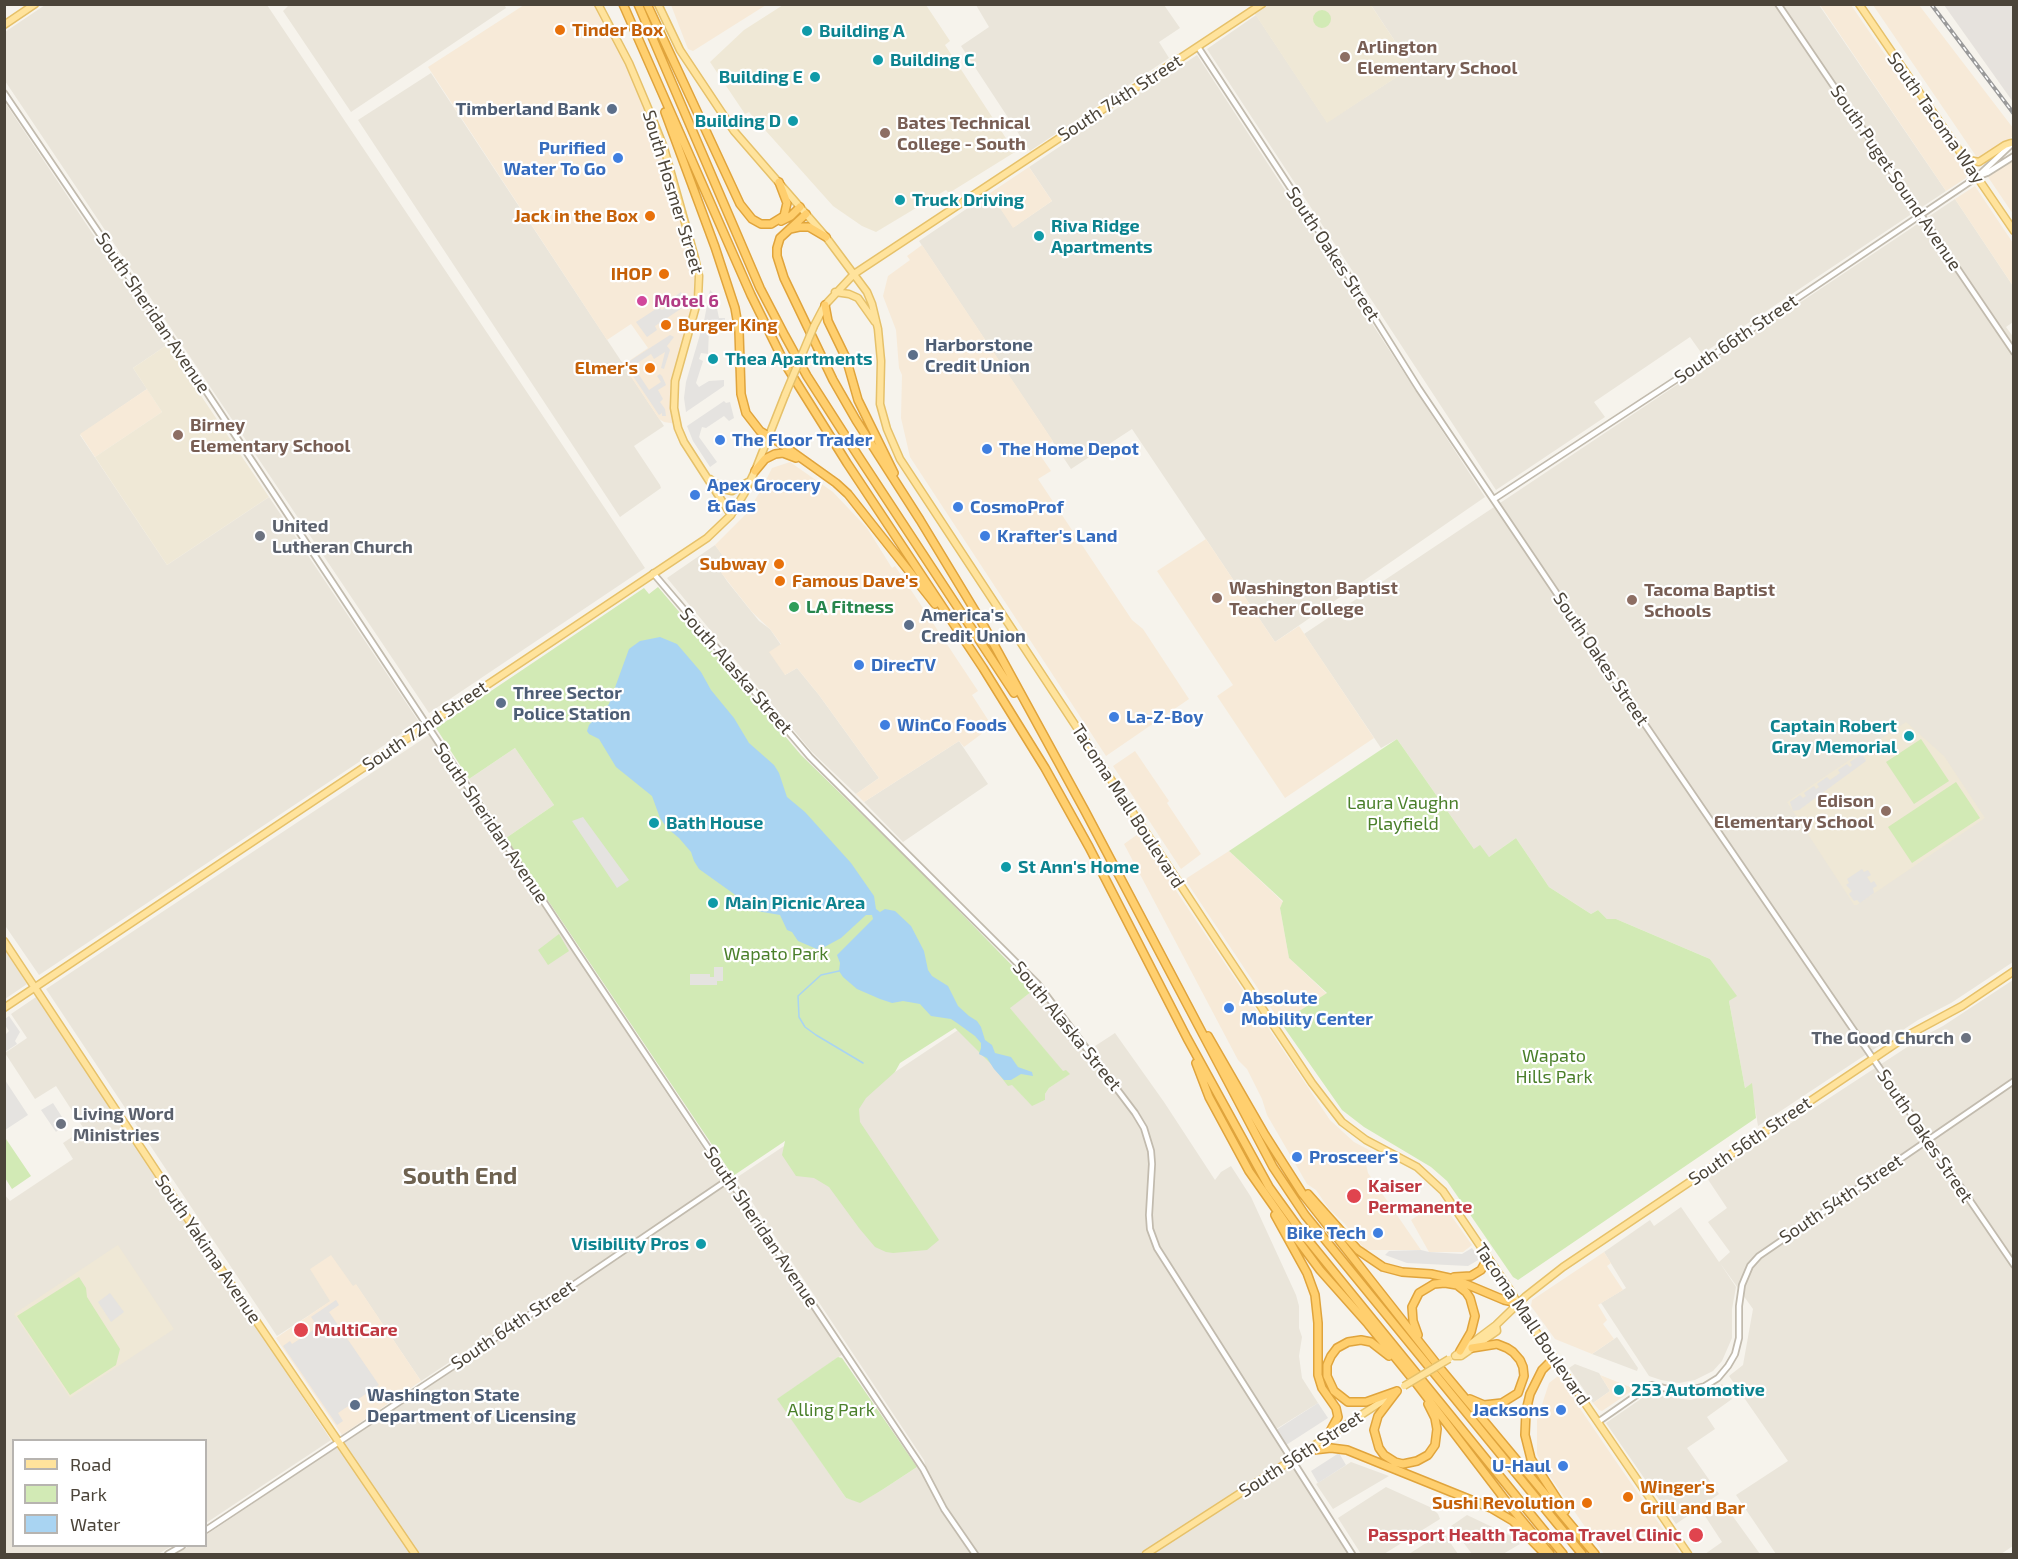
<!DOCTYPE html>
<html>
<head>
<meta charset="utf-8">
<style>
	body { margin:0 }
	#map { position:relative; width:2018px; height:1559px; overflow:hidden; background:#f6f3ec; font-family:"Exo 2",sans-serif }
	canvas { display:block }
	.frame { position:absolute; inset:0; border:6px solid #4b4439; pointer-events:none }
	.legend { position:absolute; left:12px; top:1439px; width:195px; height:108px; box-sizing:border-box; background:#fff; border:2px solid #b7b4b0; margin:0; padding:8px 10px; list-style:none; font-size:18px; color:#4b4439 }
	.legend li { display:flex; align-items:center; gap:12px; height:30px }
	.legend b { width:30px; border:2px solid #b7b4b0 }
</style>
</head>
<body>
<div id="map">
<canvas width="2018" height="1559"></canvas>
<div class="frame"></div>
<ul class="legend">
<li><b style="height:8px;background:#ffe39c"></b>Road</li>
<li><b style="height:16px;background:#d2eab5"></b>Park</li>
<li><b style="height:16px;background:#a9d4f2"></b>Water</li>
</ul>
</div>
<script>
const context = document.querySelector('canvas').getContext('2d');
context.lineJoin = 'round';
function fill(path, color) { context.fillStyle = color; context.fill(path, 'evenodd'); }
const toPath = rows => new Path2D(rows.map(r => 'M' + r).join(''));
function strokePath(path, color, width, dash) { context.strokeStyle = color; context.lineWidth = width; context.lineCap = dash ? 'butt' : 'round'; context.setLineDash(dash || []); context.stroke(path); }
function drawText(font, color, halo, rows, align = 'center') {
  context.font = font + ' "Exo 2",sans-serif'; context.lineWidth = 4.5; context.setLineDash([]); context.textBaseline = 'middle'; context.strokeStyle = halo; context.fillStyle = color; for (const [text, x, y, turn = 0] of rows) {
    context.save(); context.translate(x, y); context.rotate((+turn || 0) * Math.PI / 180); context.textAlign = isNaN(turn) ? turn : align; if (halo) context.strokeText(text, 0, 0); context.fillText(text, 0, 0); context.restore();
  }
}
fill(toPath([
	[290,4,504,4,506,8,351,112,283,11],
	[45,5,267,5,645,568,429,713,5,81,5,32],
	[976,5,1164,5,1180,28,1159,42,1169,58,1030,151,961,46,989,27],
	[1371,5,1819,5,1946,191,1702,354,1690,337,1594,402,1605,417,1496,490,1207,49,1256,15,1327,122,1412,67],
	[1197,55,1485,497,1275,642,1132,429,1071,469,919,241,990,193,1014,227,1052,201,1029,167],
	[431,73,664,426,634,446,660,485,661,488,620,517,358,120],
	[4,101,167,345,133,368,147,389,80,435,167,565,269,497,419,722,39,975,4,924],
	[1955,199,2013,286,2013,322,2006,327,2014,338,2013,962,1951,1003,1918,1020,1758,1126,1751,1084,1745,1088,1729,1001,1736,996,1710,959,1616,919,1607,919,1598,910,1591,914,1549,887,1516,838,1489,857,1474,849,1397,739,1381,748,1304,634],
	[715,545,725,558,716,564,727,581,759,621,770,629,781,645,785,675,797,668,819,695,879,778,856,794,811,751,667,578],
	[429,735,724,1180,421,1381,356,1285,277,1336,46,989],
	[959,741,988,784,903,842,864,802],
	[515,748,554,805,506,838,469,779],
	[5,950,27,984,5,999,4,999],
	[2013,980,2013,1546,2001,1554,1776,1554,1736,1495,1788,1461,1729,1376,1743,1365,1753,1309,1720,1263,1736,1287,1732,1309,1732,1338,1722,1361,1713,1371,1695,1380,1679,1383,1661,1380,1649,1376,1601,1303,1626,1288,1604,1252,1650,1220,1654,1226,1681,1207,1719,1262,1730,1252,1708,1222,1727,1208,1707,1178,1924,1036,1943,1026],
	[1039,987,1089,1050,1115,1033,1164,1102,1215,1180,1221,1172,1231,1166,1251,1197,1296,1295,1299,1306,1299,1328,1302,1337,1299,1356,1302,1378,1318,1403,1273,1431,1352,1554,975,1554,944,1509,928,1477,924,1460,736,1178,958,1030,1032,1105,1045,1100,1045,1094,1049,1088,1069,1074,1063,1072,1009,1007],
	[36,997,331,1440,206,1523,206,1440,14,1440,14,1546,172,1546,158,1554,5,1554,4,1194,10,1201,73,1159,63,1143,84,1129,56,1086,35,1099,5,1053,27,1038,11,1014],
	[728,1183,843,1354,778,1399,846,1498,860,1502,882,1490,917,1467,927,1482,939,1508,971,1554,176,1554,189,1546,206,1546,206,1535],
	[1617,1337,1638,1368,1637,1371,1592,1354],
	[1575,1364,1599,1373,1610,1391,1593,1403,1569,1368],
	[1722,1384,1732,1399,1707,1417,1715,1429,1687,1448,1719,1494,1676,1524,1606,1423,1648,1394,1690,1400,1699,1398],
	[1351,1462,1389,1476,1333,1509,1316,1484],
	[1386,1487,1432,1508,1438,1514,1440,1519,1384,1554,1361,1554,1338,1518],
	[1722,1504,1724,1504,1760,1554,1705,1554,1722,1542,1705,1516],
	[1467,1515,1509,1535,1520,1544,1503,1554,1472,1554,1451,1526],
	[1443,1532,1458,1554,1409,1554]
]), '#eae5da');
fill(toPath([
	[524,5,598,5,653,120,699,283,675,381,677,424,664,422,659,419,623,365,648,348,631,324,607,340,428,67],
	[671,5,766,5,693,51,688,49],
	[1820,5,1851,5,1967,174,1966,178,1946,191],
	[1873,5,1919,5,2013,128,2013,136,1981,159,1978,159],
	[2013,160,2013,214,1988,177],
	[1029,167,1052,201,1013,228,990,193],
	[1975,186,2013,243,2013,286,1955,199],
	[922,245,1053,441,1038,452,1051,471,1038,479,1132,620,1143,629,1189,699,1106,756,910,457,901,418,902,375,899,368,896,330,883,296,888,276,910,260,907,256],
	[147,389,162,412,95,457,80,434],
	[790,462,833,492,867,528,892,568,895,566,978,691,972,695,992,726,964,747,959,741,864,802,856,794,879,778,819,695,797,668,785,675,769,652,781,644,770,629,752,612,715,565,724,558,715,545,747,513,761,490,772,468],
	[1206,539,1275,642,1299,626,1374,738,1285,798,1217,696,1233,685,1157,571],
	[1135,751,1169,801,1167,803,1201,854,1181,869,1113,766],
	[1138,834,1330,1120,1354,1142,1371,1151,1366,1164,1368,1173,1421,1250,1365,1250,1344,1223,1329,1209,1316,1190,1307,1184,1267,1115,1262,1099,1247,1069,1238,1060,1124,844],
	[1229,851,1283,902,1280,908,1289,958,1327,994,1281,1023,1186,881,1187,878],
	[1440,1200,1472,1245,1463,1252,1429,1252,1411,1220],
	[1604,1252,1611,1263,1607,1266,1623,1290,1598,1305,1607,1320,1603,1324,1614,1339,1592,1354,1555,1339,1531,1306,1532,1300],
	[331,1255,353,1286,356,1284,421,1381,342,1435,276,1338,330,1301,310,1269],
	[1600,1375,1630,1387,1633,1390,1602,1411,1599,1410,1593,1403,1610,1391],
	[1558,1376,1613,1457,1680,1554,1604,1554,1542,1465,1537,1454,1537,1420,1549,1383]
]), '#f7ead8');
fill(toPath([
	[1944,5,2013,5,2013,102]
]), '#e6e2dd');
fill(toPath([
	[783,5,926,5,950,41,945,45,1015,152,949,193,946,190,876,232,862,226,833,206,749,112,745,114,710,62,744,30],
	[1262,5,1371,5,1412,67,1327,123,1253,11],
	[167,345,269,497,167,565,95,457,162,412,133,368],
	[1906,722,1944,756,1985,818,1857,905,1854,905,1787,802],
	[118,1245,174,1329,70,1398,14,1314]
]), '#efe8d6');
fill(toPath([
	'1313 19a9 9 0 1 1 18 0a9 9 0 1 1-18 0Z',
	[658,587,801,755,920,871,1035,989,1010,1008,1063,1071,1066,1070,1070,1074,1049,1088,1045,1094,1045,1100,1032,1106,1012,1085,1008,1086,991,1064,982,1055,979,1054,979,1052,955,1028,900,1063,895,1072,866,1098,859,1109,860,1122,939,1240,927,1250,893,1253,886,1252,875,1247,859,1228,829,1187,814,1178,796,1176,782,1155,785,1141,733,1176,506,838,554,805,515,748,469,779,436,728,644,588,649,594],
	[1397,739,1474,849,1480,845,1489,857,1516,838,1549,887,1591,914,1598,910,1607,919,1616,919,1710,959,1737,996,1729,1001,1745,1088,1752,1083,1756,1118,1518,1280,1513,1277,1447,1181,1431,1167,1364,1127,1342,1110,1281,1023,1327,993,1289,958,1280,908,1283,901,1229,851],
	[1921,739,1949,781,1914,804,1886,762],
	[1956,782,1980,818,1912,863,1888,827],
	[559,934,569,951,548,965,538,950],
	[4,1136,31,1176,12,1189,5,1178],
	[79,1277,86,1288,87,1297,120,1349,116,1365,70,1395,17,1316],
	[838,1357,842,1358,917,1467,882,1490,860,1503,846,1498,777,1399]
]), '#d2eab5');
fill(toPath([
	[710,290,714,294,719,318,725,318,725,329,709,330,708,354,701,353,699,359,703,361,696,383,699,387,709,381,724,380,724,386,686,412,684,398,686,382,704,321],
	[681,292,683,296,680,305,682,308,655,326,657,330,647,337,636,322,659,307,662,310,667,306,666,303],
	[670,335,674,337,667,346,670,350,664,369,661,368,665,352,654,359,651,354,633,366,649,390,661,382,657,376,660,374,662,376,666,385,658,390,663,399,660,402,665,409,666,416,662,416,662,413,659,415,625,364],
	[724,401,726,403,730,402,734,418,729,421,724,416,706,428,702,427,699,437,717,462,710,467,693,441,687,426],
	[1862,754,1866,761,1799,810,1793,811,1790,802,1800,795,1803,798,1806,796,1804,793,1814,786,1816,789,1819,787,1817,784,1827,777,1830,780,1840,773,1838,770,1847,764,1850,767,1852,765,1850,762],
	[583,817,629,880,617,888,572,821],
	[1862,869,1864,872,1868,870,1871,875,1867,877,1871,883,1874,881,1877,886,1873,888,1874,893,1860,903,1857,900,1854,901,1849,894,1852,891,1846,885,1849,883,1847,879],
	[714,967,723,967,723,981,717,981,717,985,690,985,690,974,710,974,710,977,714,977],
	[9,1016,20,1032,15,1041,17,1044,5,1052,5,1035,9,1031,5,1025,5,1019],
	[5,1080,28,1115,5,1130,4,1130],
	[53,1103,62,1117,53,1123,58,1130,56,1132,41,1110],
	[1472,1248,1480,1259,1468,1266,1407,1263,1385,1255,1389,1251,1421,1250,1429,1252,1462,1254],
	[110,1293,124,1312,111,1322,98,1302],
	[336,1300,339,1305,329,1312,379,1385,338,1413,343,1421,337,1425,283,1346,290,1341,292,1344,318,1327,311,1317],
	[1318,1403,1328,1418,1283,1447,1273,1432],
	[1339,1453,1346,1465,1318,1483,1311,1471]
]), '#e5e3e0');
fill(toPath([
	[660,637,677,644,701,672,711,690,734,718,749,743,774,765,779,773,787,797,805,812,851,863,874,896,876,909,880,912,885,909,895,911,911,926,924,951,928,970,932,976,948,986,958,1006,969,1016,977,1021,981,1027,985,1040,992,1045,995,1053,1011,1057,1018,1067,1032,1072,1033,1076,1021,1074,1011,1080,1004,1080,994,1069,987,1058,979,1054,981,1048,981,1043,975,1036,957,1023,951,1019,931,1016,920,1004,903,1001,892,1003,880,999,857,989,843,977,839,971,840,963,837,955,873,919,872,915,866,915,841,938,819,950,798,941,792,932,787,930,780,915,751,910,741,899,699,869,694,861,691,852,679,838,667,828,660,818,652,796,616,767,599,739,589,734,587,731,589,725,609,704,629,649,640,641]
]), '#a9d4f2');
strokePath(toPath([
	[839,971,821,975,798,996,799,1017,805,1027,816,1035,863,1063]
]), '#a9d4f2', 1.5);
const minor = toPath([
	[1778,4,2014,352],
	[1198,47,1347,274,1419,389,1646,726,2014,1265],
	[4,93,200,382,577,952,923,1469,944,1509,975,1554],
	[1979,176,1987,173,2014,156],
	[1494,499,1700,364,1977,177,2014,142],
	[653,573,810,757,1037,983,1135,1113,1144,1128,1151,1151,1152,1164,1149,1215,1150,1229,1157,1248,1352,1554],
	[1598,1422,1651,1385,1672,1390,1690,1390,1705,1386,1718,1378,1728,1366,1735,1354,1739,1338,1739,1306,1742,1285,1750,1266,1759,1256,2014,1081],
	[206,1530,479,1349,729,1179],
	[168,1554,182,1546]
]);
const major = toPath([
	[598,4,629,63,653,120,664,148,695,258,699,276,698,299,675,381,674,408,678,428,684,442,731,515],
	[658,4,680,50,734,131,826,237,867,292,872,304,878,329,881,361,880,404,887,429,900,459,1218,942,1312,1083,1342,1122,1366,1140,1417,1167,1443,1191,1510,1290,1524,1314,1688,1554],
	[1859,4,2014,231],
	[4,25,35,4],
	[1964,159,1979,162,2005,145,2011,143],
	[835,292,849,294,858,298,875,322],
	[814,326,825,305,854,274,1262,4],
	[710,479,723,489,732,491,750,481],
	[4,941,227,1278,415,1554],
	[4,1008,707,538,731,515,744,494,755,471,785,395],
	[1456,1355,1496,1325,1526,1296,1563,1267,1910,1034,1962,1006,2014,971],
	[1455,1356,1461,1356,1484,1340,1497,1331,1496,1325],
	[1146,1554,1392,1395]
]);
const highway = toPath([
	[623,4,751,295,785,364,847,463,983,668,1045,768,1089,847,1187,1038,1269,1187,1303,1234,1563,1554],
	[638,4,760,288,785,336,807,376,857,454,1014,693],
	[647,4,740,204,752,219,761,224,771,224,784,216,787,203,779,182],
	[665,112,715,247,735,308,739,331,741,394,746,413,760,431,780,443,836,483,848,494,935,604],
	[806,214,780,238,777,248,777,256,784,278,833,380,856,420,920,520,980,619,1085,811,1273,1167,1305,1215,1582,1554],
	[781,221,791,216,800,207],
	[790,229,799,227,809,227,826,237],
	[825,305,828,321,846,358,858,400,894,473],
	[755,471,765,459,775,454,783,453,796,458],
	[1208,1036,1265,1135,1302,1193,1439,1367,1595,1554],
	[1196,1063,1209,1097,1249,1171,1294,1235,1320,1270,1368,1324,1416,1383,1509,1505,1550,1554],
	[1308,1194,1358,1250,1383,1267,1402,1272,1431,1274,1454,1279,1504,1300,1518,1303],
	[1275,1215,1307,1273,1315,1295,1318,1323,1318,1375,1322,1388,1336,1408,1338,1417,1327,1437],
	[1454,1277,1471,1276,1481,1270,1486,1261,1485,1252],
	[1418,1335,1413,1321,1412,1307,1419,1293,1434,1284,1445,1283,1457,1285,1466,1292,1470,1298,1475,1316,1471,1332,1460,1351],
	[1389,1356,1371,1342,1361,1340,1348,1342,1337,1348,1331,1356,1327,1365,1327,1376,1334,1391,1348,1402,1366,1402,1397,1391],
	[1554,1358,1542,1370,1530,1394,1526,1411,1525,1435,1531,1459,1565,1511],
	[1397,1391,1378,1416,1374,1430,1379,1448,1384,1455,1395,1462,1403,1464,1417,1461,1428,1455,1435,1445,1437,1429,1435,1418,1428,1404],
	[1470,1399,1484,1405,1502,1403,1518,1393,1524,1376,1523,1367,1520,1360,1513,1352,1507,1348,1497,1344,1472,1348],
	[1305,1451,1331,1448,1347,1450,1491,1508,1513,1521,1544,1553]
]);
strokePath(minor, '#c2bbae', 8);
strokePath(major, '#e6c16a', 9);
strokePath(highway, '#e0a43c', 10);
strokePath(minor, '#fff', 4.5);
strokePath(major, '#ffe39c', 6);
strokePath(highway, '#ffcf6e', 7);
const rail = toPath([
	[1931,4,2014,114]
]);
strokePath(rail, '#9a9a9a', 4);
strokePath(rail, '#fff', 1.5, [4.5]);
const majorBridge = toPath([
	[785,395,814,326],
	[1404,1386,1449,1359]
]);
strokePath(majorBridge, '#e6c16a', 9, []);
strokePath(majorBridge, '#ffe39c', 6);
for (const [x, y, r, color] of [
	[560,30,6,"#e8710a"],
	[807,31,6,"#0f9aa8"],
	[1345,57,6,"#8d6e63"],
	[878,60,6,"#0f9aa8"],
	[815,77,6,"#0f9aa8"],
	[612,109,6,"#5c6f8a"],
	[793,121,6,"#0f9aa8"],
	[885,133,6,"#8d6e63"],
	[618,158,6,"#3f7fe0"],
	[900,200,6,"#0f9aa8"],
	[650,216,6,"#e8710a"],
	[1039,236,6,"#0f9aa8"],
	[664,274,6,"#e8710a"],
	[642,301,6,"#d1479c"],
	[666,325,6,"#e8710a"],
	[913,355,6,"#5c6f8a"],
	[713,359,6,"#0f9aa8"],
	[650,368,6,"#e8710a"],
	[178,435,6,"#8d6e63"],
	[720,440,6,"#3f7fe0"],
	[987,449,6,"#3f7fe0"],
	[695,495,6,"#3f7fe0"],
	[958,507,6,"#3f7fe0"],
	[260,536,6,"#6b7280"],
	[985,536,6,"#3f7fe0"],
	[779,564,6,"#e8710a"],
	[780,581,6,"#e8710a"],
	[1217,598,6,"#8d6e63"],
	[1632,600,6,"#8d6e63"],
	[794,607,6,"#2e9e5b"],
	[909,625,6,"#5c6f8a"],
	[859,665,6,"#3f7fe0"],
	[501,703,6,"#5c6f8a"],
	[1114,717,6,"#3f7fe0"],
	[885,725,6,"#3f7fe0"],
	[1909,736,6,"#0f9aa8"],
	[1886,811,6,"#8d6e63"],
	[654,823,6,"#0f9aa8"],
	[1006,867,6,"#0f9aa8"],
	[713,903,6,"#0f9aa8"],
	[1229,1008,6,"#3f7fe0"],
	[1966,1038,6,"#6b7280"],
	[61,1124,6,"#6b7280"],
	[1297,1157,6,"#3f7fe0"],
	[1354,1196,8,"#e0444e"],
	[1378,1233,6,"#3f7fe0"],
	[701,1244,6,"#0f9aa8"],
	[301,1330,8,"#e0444e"],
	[1619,1390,6,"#0f9aa8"],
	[355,1405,6,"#5c6f8a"],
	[1561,1410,6,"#3f7fe0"],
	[1563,1466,6,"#3f7fe0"],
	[1628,1497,6,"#e8710a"],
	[1587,1503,6,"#e8710a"],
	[1696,1535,8,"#e0444e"]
]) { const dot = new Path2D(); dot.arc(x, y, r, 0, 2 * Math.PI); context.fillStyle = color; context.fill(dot); strokePath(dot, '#fff', 2); }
drawText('bold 18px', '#c56008', '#fff', [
	["Tinder Box",572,30,"left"],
	["Jack in the Box",638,216],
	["IHOP",652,274],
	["Burger King",678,325,"left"],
	["Elmer's",638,368],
	["Subway",767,564],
	["Famous Dave's",792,581,"left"],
	["Winger's",1640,1487,"left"],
	["Grill and Bar",1640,1508,"left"],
	["Sushi Revolution",1575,1503]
], 'right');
drawText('bold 18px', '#0d838f', '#fff', [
	["Building A",819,31],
	["Building C",890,60],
	["Building E",803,77,"right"],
	["Building D",781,121,"right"],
	["Truck Driving",912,200],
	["Riva Ridge",1051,226],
	["Apartments",1051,247],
	["Thea Apartments",725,359],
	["Captain Robert",1897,726,"right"],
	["Gray Memorial",1897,747,"right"],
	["Bath House",666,823],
	["St Ann's Home",1018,867],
	["Main Picnic Area",725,903],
	["Visibility Pros",689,1244,"right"],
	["253 Automotive",1631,1390]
], 'left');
drawText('bold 18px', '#785e54', '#fff', [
	["Arlington",1357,47],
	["Elementary School",1357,68],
	["Bates Technical",897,123],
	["College - South",897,144],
	["Birney",190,425],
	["Elementary School",190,446],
	["Washington Baptist",1229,588],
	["Teacher College",1229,609],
	["Tacoma Baptist",1644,590],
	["Schools",1644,611],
	["Edison",1874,801,"right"],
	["Elementary School",1874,822,"right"]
], 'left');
drawText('18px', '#4b4439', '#fff', [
	["South 74th Street",1120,98,-33],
	["South Tacoma Way",1936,118,55],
	["South Puget Sound Avenue",1896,178,56],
	["South Hosmer Street",673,192,73],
	["South Oakes Street",1333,254,57],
	["South Sheridan Avenue",153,313,56],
	["South 66th Street",1736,339,-34],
	["South Oakes Street",1601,659,56],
	["South Alaska Street",736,671,49],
	["South 72nd Street",425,726,-34],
	["Tacoma Mall Boulevard",1128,806,57],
	["South Sheridan Avenue",491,823,56],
	["South Alaska Street",1067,1026,51],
	["South Oakes Street",1925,1136,56],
	["South 56th Street",1750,1141,-34],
	["South 54th Street",1841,1199,-34],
	["South Sheridan Avenue",761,1227,56],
	["South Yakima Avenue",208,1249,56],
	["Tacoma Mall Boulevard",1532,1324,56],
	["South 64th Street",513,1325,-34],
	["South 56th Street",1301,1454,-33]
]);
drawText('bold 18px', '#4e5e75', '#fff', [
	["Timberland Bank",600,109,"right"],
	["Harborstone",925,345],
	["Credit Union",925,366],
	["America's",921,615],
	["Credit Union",921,636],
	["Three Sector",513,693],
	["Police Station",513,714],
	["Washington State",367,1395],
	["Department of Licensing",367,1416]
], 'left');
drawText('bold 18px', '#366cbe', '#fff', [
	["Purified",606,148,"right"],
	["Water To Go",606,169,"right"],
	["The Floor Trader",732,440],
	["The Home Depot",999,449],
	["Apex Grocery",707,485],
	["& Gas",707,506],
	["CosmoProf",970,507],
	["Krafter's Land",997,536],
	["DirecTV",871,665],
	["La-Z-Boy",1126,717],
	["WinCo Foods",897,725],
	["Absolute",1241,998],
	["Mobility Center",1241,1019],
	["Prosceer's",1309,1157],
	["Bike Tech",1366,1233,"right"],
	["Jacksons",1549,1410,"right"],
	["U-Haul",1551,1466,"right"]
], 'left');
drawText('bold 18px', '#b23c85', '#fff', [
	["Motel 6",654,301]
], 'left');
drawText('bold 18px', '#5b616d', '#fff', [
	["United",272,526],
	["Lutheran Church",272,547],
	["The Good Church",1954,1038,"right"],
	["Living Word",73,1114],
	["Ministries",73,1135]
], 'left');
drawText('bold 18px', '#27864d', '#fff', [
	["LA Fitness",806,607]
], 'left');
drawText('18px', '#4a7f2a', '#fff', [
	["Laura Vaughn",1403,803],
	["Playfield",1403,824],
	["Wapato Park",776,954],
	["Wapato",1554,1056],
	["Hills Park",1554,1077],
	["Alling Park",831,1410]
]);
drawText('bold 18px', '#be3a42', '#fff', [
	["Kaiser",1368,1186],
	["Permanente",1368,1207],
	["MultiCare",314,1330],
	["Passport Health Tacoma Travel Clinic",1682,1535,"right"]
], 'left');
drawText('bold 24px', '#6e6250', '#fff', [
	["South End",460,1176]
]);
</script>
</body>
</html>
